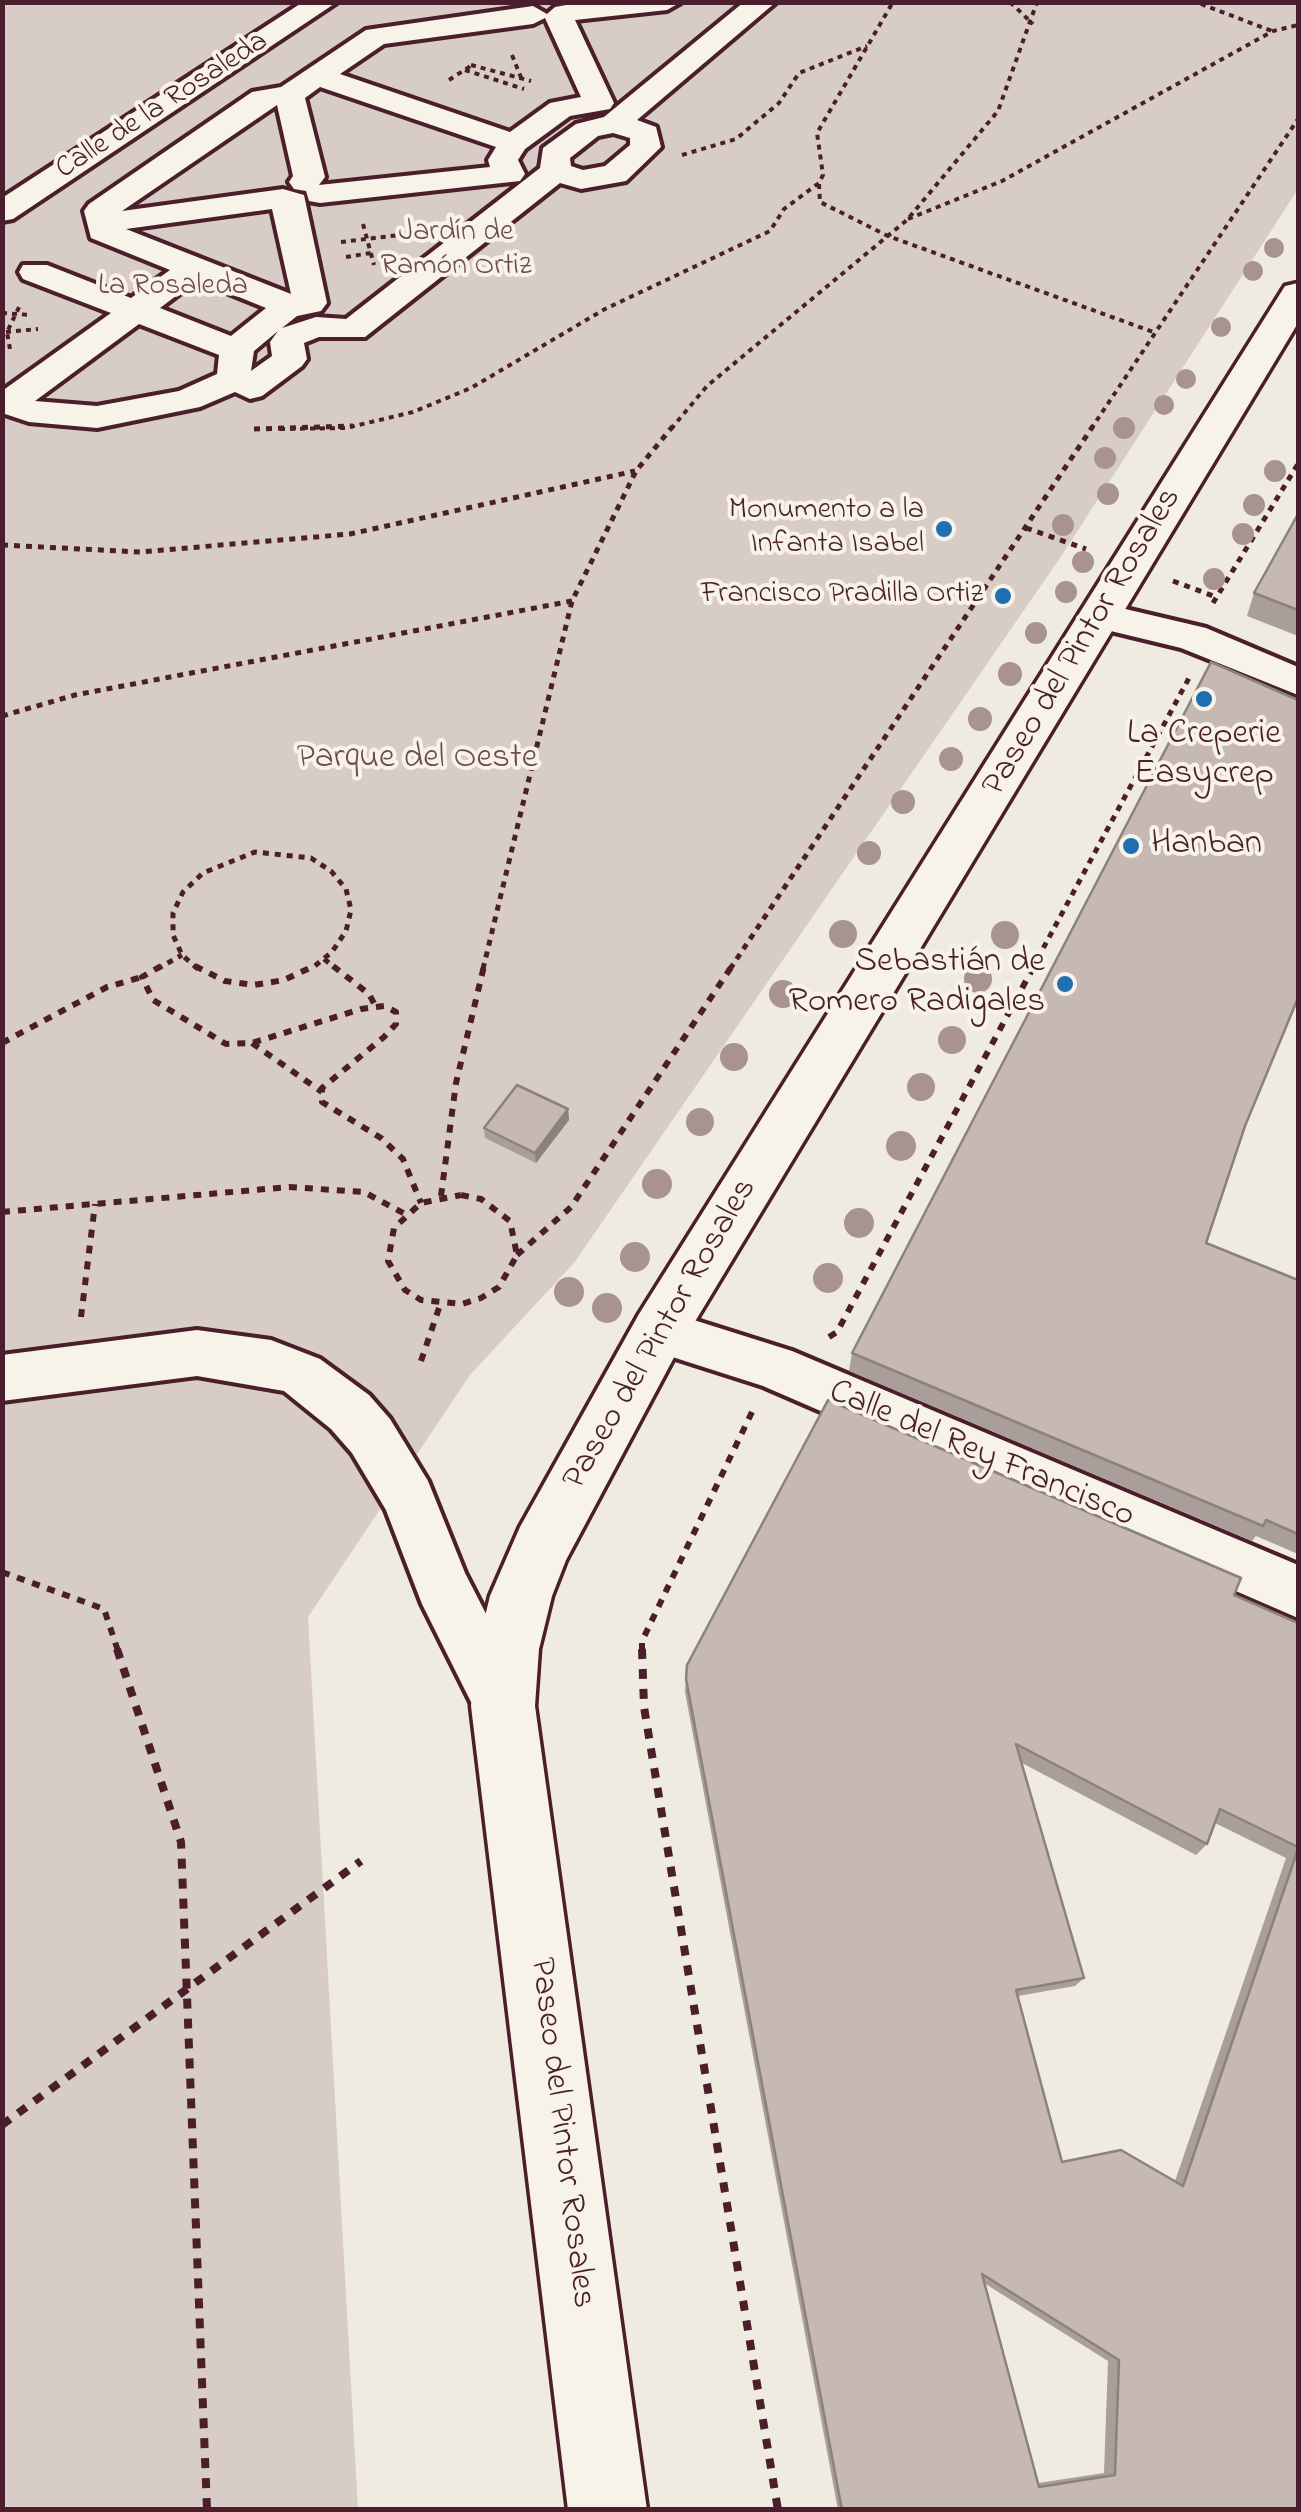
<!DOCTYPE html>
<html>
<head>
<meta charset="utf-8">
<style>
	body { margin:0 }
	#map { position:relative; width:1301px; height:2512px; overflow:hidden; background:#f0ebe0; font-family:"Indie Flower",sans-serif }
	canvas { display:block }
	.frame { position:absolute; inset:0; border:5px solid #4a1f2b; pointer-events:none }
</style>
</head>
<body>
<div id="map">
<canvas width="1301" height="2512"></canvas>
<div class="frame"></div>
</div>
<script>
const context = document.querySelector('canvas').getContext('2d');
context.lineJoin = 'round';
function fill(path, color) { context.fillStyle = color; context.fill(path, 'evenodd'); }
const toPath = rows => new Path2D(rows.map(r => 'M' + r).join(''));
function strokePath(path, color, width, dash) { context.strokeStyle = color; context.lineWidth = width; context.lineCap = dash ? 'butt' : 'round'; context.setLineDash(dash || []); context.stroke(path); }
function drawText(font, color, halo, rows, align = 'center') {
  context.font = font + ' "Indie Flower",sans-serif'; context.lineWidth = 8; context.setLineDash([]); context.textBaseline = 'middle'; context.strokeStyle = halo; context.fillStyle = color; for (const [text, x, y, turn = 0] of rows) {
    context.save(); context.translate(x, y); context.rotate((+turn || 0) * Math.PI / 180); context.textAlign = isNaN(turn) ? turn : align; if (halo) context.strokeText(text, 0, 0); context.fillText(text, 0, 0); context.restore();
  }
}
fill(toPath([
	[2,3,1298,3,1298,189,1062,555,574,1263,470,1375,308,1617,358,2509,3,2509]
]), '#d8cdc6');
const street = toPath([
	[303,2,337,2,13,219,2,221,2,198,303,2],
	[583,2,681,2,667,10,575,20,614,103,610,109,570,116,525,149,518,160,525,174,520,181,320,203,309,201,306,191,294,189,289,182,293,176,277,105,122,211,283,189,304,195,327,303,321,311,297,316,282,328,316,317,346,319,540,168,543,148,576,124,604,117,744,2,776,2,637,120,656,127,661,147,626,181,581,189,560,183,365,337,319,337,304,343,307,359,302,366,262,396,250,399,235,392,200,407,97,428,29,422,2,413,2,391,111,313,23,279,19,272,23,265,47,265,131,298,170,270,91,238,84,211,89,204,252,92,281,87,366,30,533,6,547,14,555,7,583,2],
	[545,18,581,97,550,103,510,132,340,74,384,44,533,24,545,18],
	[320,87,496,147,488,160,490,167,319,185,325,177,305,98,320,87],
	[613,133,630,138,630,145,605,166,583,170,571,166,570,158,598,136,613,133],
	[272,209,291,294,126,229,272,209],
	[197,280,266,308,231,336,160,308,197,280],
	[139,324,219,355,217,374,179,391,97,406,35,401,139,324],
	[278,331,270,342,272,356,251,371,254,351,278,331],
	[1100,603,1206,628,1298,667,1298,695,1181,648,1086,625,1081,616,1086,607,1100,603],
	[659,1309,792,1351,1298,1565,1298,1618,763,1386,641,1347,633,1331,641,1315,659,1309],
	[197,1330,271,1340,320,1359,369,1395,390,1419,428,1481,465,1573,523,1686,532,1706,523,1726,503,1734,483,1726,422,1604,386,1510,352,1453,331,1429,284,1391,197,1376,2,1401,2,1355,197,1330]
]);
const secondary = toPath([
	[1298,283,1298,323,679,1348,566,1560,552,1596,539,1649,535,1706,647,2510,568,2510,471,1706,477,1649,490,1596,520,1527,639,1314,1280,294,1285,286,1298,283]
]);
strokePath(street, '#4a1f2b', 8);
strokePath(secondary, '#4a1f2b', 7);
strokePath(toPath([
	[1010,2,1033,24],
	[1201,4,1272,31],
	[512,55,522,80],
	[471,65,531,81],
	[465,70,524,89],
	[449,80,472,65],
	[682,155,736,139,779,103,799,73,867,46],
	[819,184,820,202,888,236,1156,333],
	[908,219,1002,181,1273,31,1298,25],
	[363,224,374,265],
	[341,242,408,234],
	[346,257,371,253],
	[2,313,31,315],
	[6,332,38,329],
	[10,349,7,332,20,305],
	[280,429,346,428,413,412,471,388,605,309,770,231,784,209,819,183,823,175,817,133,893,2],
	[671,429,707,386,907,220,998,111,1037,2],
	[1091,429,1298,119]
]), '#4a1f2b', 4, [5, 5]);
strokePath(toPath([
	[254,429,353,426],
	[1026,528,1086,549],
	[2,545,140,552,350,534,635,471],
	[1173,581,1216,597],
	[1213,603,1298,464],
	[2,716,75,695,572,601],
	[324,959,337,969],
	[157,969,182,955],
	[198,969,182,955,173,935,173,913,183,892,203,873,255,852,311,858,331,871,346,889,351,910,346,931,332,952,311,969],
	[483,969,572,601,636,471,673,426],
	[730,969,1093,426],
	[1032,969,1189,678]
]), '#4a1f2b', 5, [6, 6]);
strokePath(toPath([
	[161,966,142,977,153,1000,226,1044,252,1043,361,1009,384,1006,396,1012,396,1024,384,1037,322,1088,322,1102,381,1138,403,1159,421,1203],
	[195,966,225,981,254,985,284,980,314,966],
	[333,966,369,994,376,1007],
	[2,1043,107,987,142,977],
	[252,1043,322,1092],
	[461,1195,481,1199,510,1221,517,1255,499,1287,481,1298,462,1304,421,1300,405,1290,388,1261,394,1228,421,1203,461,1195],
	[441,1196,456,1083,484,966],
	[2,1212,289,1187,364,1192,405,1214],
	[517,1255,571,1207,732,966],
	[81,1317,95,1204],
	[829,1337,837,1332,1034,966],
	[421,1361,440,1305],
	[2,1572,104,1609,118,1651],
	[642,1651,642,1641,752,1412]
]), '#4a1f2b', 6, [8, 8]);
strokePath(toPath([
	[117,1649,181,1842,207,2510],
	[642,1649,644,1707,778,2510],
	[2,2125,361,1861]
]), '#4a1f2b', 8, [10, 10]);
fill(street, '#f7f3e8');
fill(secondary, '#f7f3e8');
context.fillStyle = '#a89292';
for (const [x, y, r] of [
	[1274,248,10],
	[1253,271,10],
	[1221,327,10],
	[1186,379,10],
	[1164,405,10],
	[1124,428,11],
	[1105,458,11],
	[1275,471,11],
	[1108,494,11],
	[1254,505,11],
	[1063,525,11],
	[1243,534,11],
	[1083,562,11],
	[1214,579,11],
	[1066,592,11],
	[1036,633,11],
	[1010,674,12],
	[980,719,12],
	[951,759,12],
	[903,802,12],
	[869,853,12],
	[843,934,14],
	[1005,935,14],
	[978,979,14],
	[783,994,14],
	[952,1040,14],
	[734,1057,14],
	[921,1087,14],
	[700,1122,14],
	[901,1146,15],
	[657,1184,15],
	[859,1223,15],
	[635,1257,15],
	[828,1278,15],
	[569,1292,15],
	[607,1308,15]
]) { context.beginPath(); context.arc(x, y, r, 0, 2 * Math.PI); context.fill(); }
fill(toPath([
	[1298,514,1298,636,1247,616,1254,593],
	[568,1109,569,1120,536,1163,485,1138,484,1128],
	[1245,1126,1206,1243,1298,1280,1298,1554,1256,1536,1252,1541,849,1371,852,1353],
	[1234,1595,1298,1623,1298,2510,838,2510,685,1692,687,1665],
	[1022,1763,1196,1855,1207,1844,1215,1823,1286,1858,1175,2181,1062,2162,1018,1996,1075,1986,1084,1978],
	[984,2283,1108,2361,1104,2473,1038,2483]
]), '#aa9e9a');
fill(toPath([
	[568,1109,569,1120,536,1163,535,1153]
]), '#8b817d');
const building = toPath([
	[1298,514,1298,610,1254,593,1298,514],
	[1211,662,1298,700,1298,998,1245,1126,1206,1243,1298,1280,1298,1534,1266,1520,1263,1526,852,1353,1211,662],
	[517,1085,568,1109,535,1153,484,1128,517,1085],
	[828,1400,1241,1578,1234,1595,1298,1623,1298,1847,1220,1809,1207,1844,1016,1744,1084,1978,1016,1990,1062,2162,1121,2150,1183,2186,1298,1849,1298,2510,842,2510,686,1679,687,1665,828,1400],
	[982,2274,1119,2360,1115,2475,1039,2487,982,2274]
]);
fill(building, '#c6b8b3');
strokePath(building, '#8b817d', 2.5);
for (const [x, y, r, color] of [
	[944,529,10,"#1f6fb2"],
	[1003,596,10,"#1f6fb2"],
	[1204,699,10,"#1f6fb2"],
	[1131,846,10,"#1f6fb2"],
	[1065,984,10,"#1f6fb2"]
]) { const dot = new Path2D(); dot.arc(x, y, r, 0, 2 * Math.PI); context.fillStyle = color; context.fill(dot); strokePath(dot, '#f7f3e8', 4); }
drawText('30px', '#4a1f2b', '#f7f3e8', [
	["Calle de la Rosaleda",163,107,-33]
]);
drawText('30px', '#6e4a52', '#f7f3e8', [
	["Jardín de",456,234],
	["Ramón Ortiz",456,268],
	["La Rosaleda",173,288]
]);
drawText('30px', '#4a1f2b', '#f7f3e8', [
	["Monumento a la",924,512],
	["Infanta Isabel",924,546],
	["Francisco Pradilla Ortiz",983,596]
], 'right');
drawText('35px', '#4a1f2b', '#f7f3e8', [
	["Paseo del Pintor Rosales",1084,643,-59],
	["Paseo del Pintor Rosales",662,1335,-60],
	["Calle del Rey Francisco",981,1456,23],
	["Paseo del Pintor Rosales",560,2133,83]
]);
drawText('35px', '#4a1f2b', '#f7f3e8', [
	["La Creperie",1204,736],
	["Easycrep",1204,776],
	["Hanban",1151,846,"left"],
	["Sebastián de",1045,964,"right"],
	["Romero Radigales",1045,1004,"right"]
]);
drawText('35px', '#6e4a52', '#f7f3e8', [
	["Parque del Oeste",417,760]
]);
</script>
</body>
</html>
